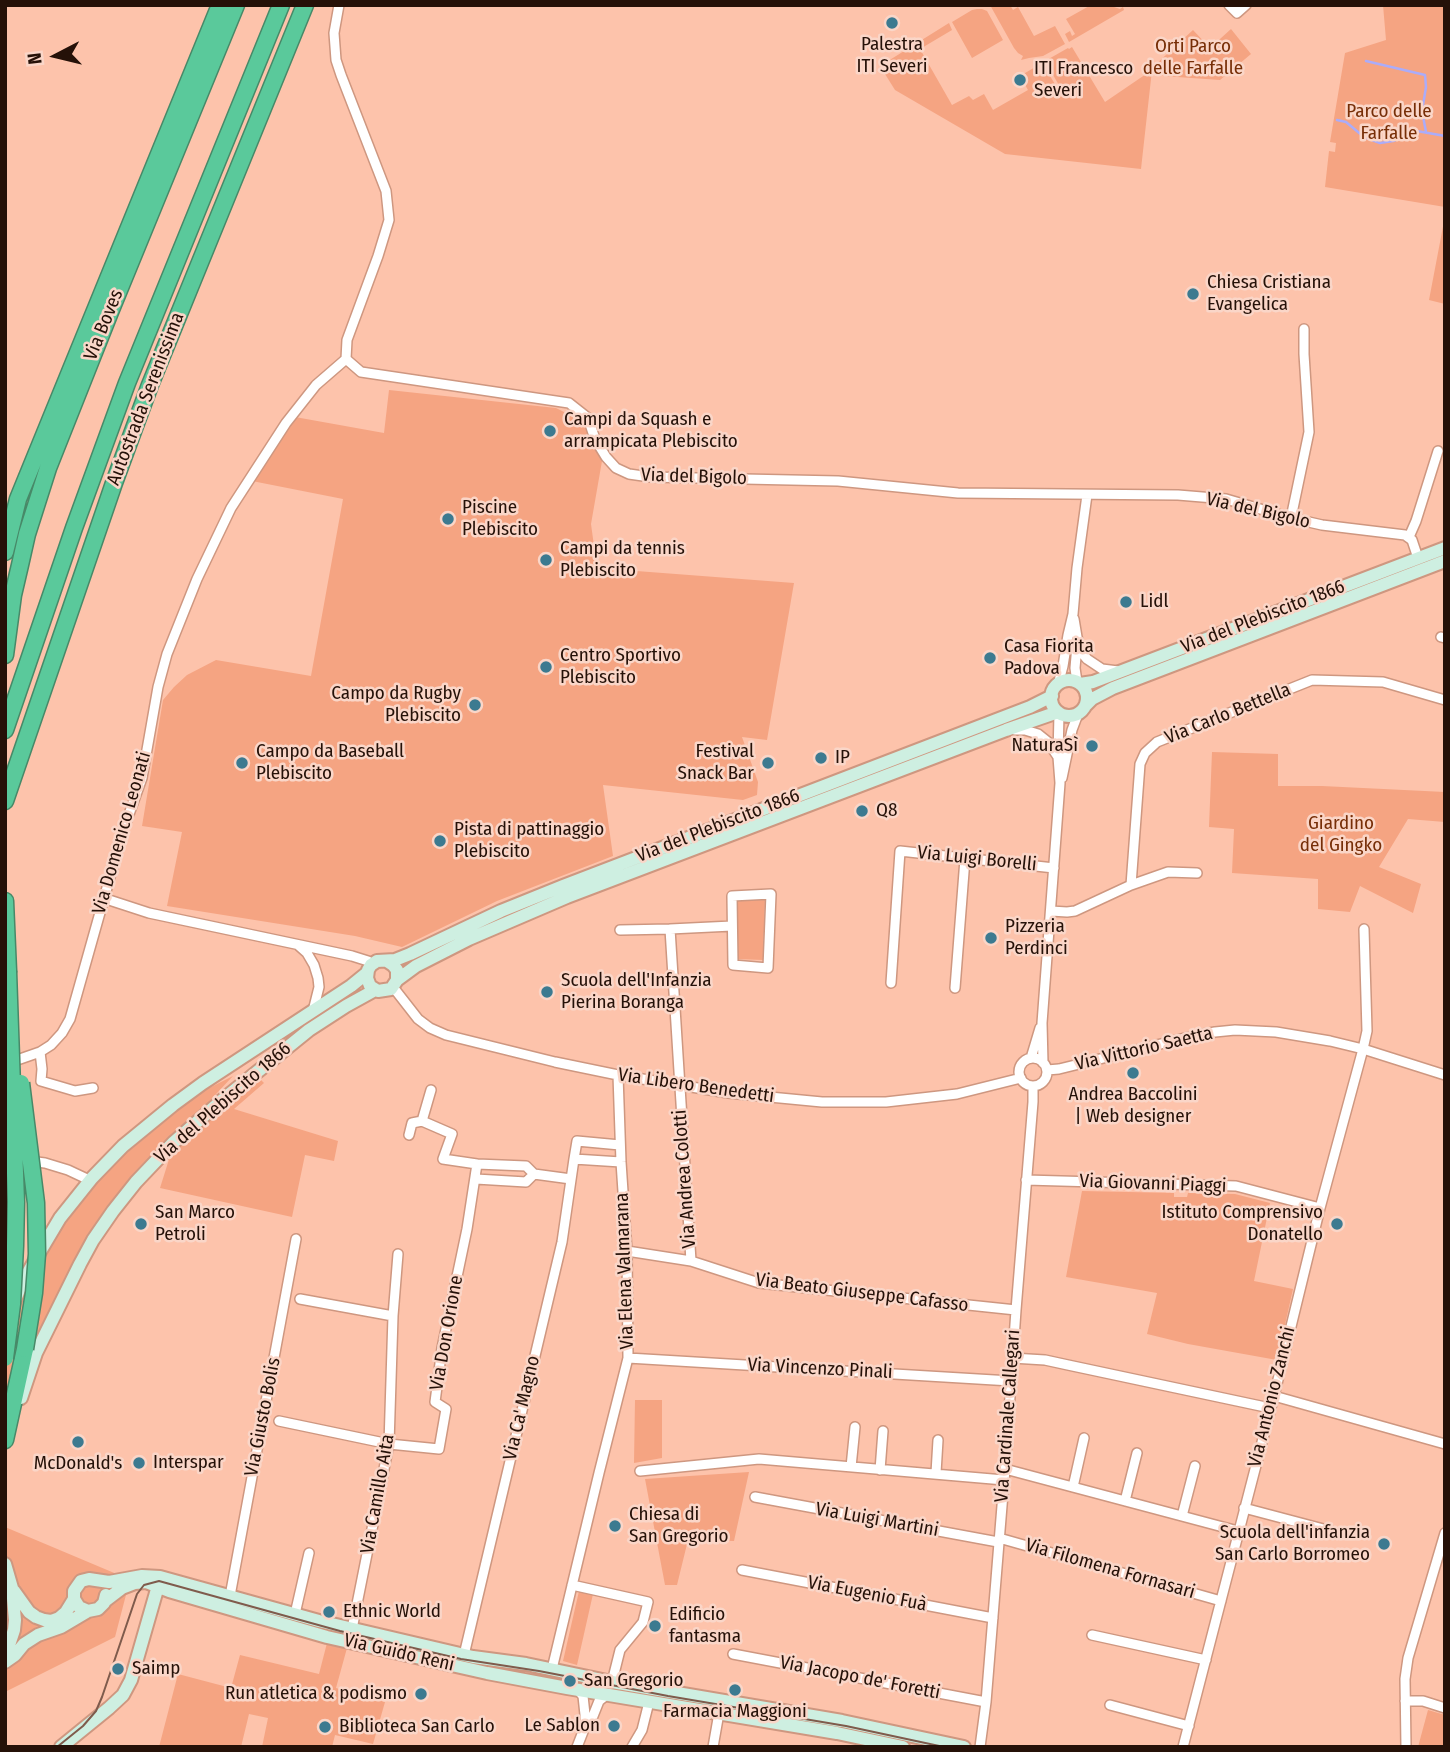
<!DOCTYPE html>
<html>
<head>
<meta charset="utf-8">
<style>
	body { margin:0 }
	#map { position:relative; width:1450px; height:1752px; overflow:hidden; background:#fdc3ab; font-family:"Fira Sans Condensed",sans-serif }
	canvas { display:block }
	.frame { position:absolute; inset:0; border:7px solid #251108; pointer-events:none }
	.north { position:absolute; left:21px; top:21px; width:70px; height:70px; -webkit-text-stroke:5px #fad6c8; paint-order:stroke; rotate:263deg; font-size:19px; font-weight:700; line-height:28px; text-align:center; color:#251108 }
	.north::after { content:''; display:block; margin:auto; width:24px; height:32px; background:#251108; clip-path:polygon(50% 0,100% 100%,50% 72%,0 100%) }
</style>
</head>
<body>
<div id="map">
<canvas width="1450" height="1752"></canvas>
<div class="frame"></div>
<div class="north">N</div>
</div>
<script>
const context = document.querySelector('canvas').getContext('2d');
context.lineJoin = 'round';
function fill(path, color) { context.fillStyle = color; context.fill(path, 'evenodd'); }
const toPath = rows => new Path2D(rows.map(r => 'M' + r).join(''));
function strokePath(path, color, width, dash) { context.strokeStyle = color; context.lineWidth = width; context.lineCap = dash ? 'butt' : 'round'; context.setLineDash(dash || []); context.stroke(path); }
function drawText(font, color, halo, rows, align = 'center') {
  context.font = font + ' "Fira Sans Condensed",sans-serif'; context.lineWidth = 5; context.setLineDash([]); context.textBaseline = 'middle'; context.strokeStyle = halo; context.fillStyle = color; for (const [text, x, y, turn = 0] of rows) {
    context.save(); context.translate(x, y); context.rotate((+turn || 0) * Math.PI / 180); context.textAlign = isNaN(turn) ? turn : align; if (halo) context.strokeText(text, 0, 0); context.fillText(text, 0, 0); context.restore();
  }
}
fill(toPath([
	[990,5,1010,5,1013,10,1018,7,1034,36,1055,26,1065,44,1043,56,1029,58,1021,60,1023,56,1018,53,1014,48],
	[1091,5,1108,5,1120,9,1123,7,1124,10,1069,42,1065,34,1070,31,1072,36,1075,34,1066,19],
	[1383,5,1445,5,1445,207,1325,187,1329,151,1335,152,1336,143,1330,142,1345,53,1386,40],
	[977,9,982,9,987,11,1003,40,972,58,952,22,972,10],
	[949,23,952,30,920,49,952,105,969,96,973,100,984,94,993,110,1028,90,1020,76,1042,63,1058,89,1060,87,1045,61,1068,48,1069,49,1072,47,1105,102,1152,70,1141,169,1005,154,895,90,880,66],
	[1231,29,1251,54,1220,80,1163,76,1154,66,1193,30,1210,48],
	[1445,216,1445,304,1429,300],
	[389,390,556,408,578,419,594,440,602,461,591,524,597,568,794,583,767,740,742,737,758,782,757,795,743,800,603,785,613,856,497,901,402,947,355,936,167,906,182,832,142,826,163,700,174,687,187,675,216,660,311,676,343,499,252,481,295,417,384,433],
	[1212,752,1278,754,1278,786,1322,786,1445,792,1445,822,1408,819,1379,867,1421,884,1413,913,1360,886,1350,912,1318,909,1318,879,1232,873,1234,829,1209,827],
	[736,900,765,900,763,960,737,959],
	[233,1076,153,1161,84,1250,33,1345,5,1430,5,1317,23,1274,101,1174,199,1093],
	[260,1079,264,1083,234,1109,338,1141,334,1161,305,1155,292,1217,160,1188,171,1153],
	[1082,1191,1174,1193,1174,1197,1187,1197,1188,1193,1235,1194,1270,1203,1254,1281,1293,1289,1277,1360,1188,1344,1147,1334,1157,1293,1066,1277],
	[635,1400,662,1400,662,1458,634,1463],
	[749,1472,734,1541,688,1540,677,1585,665,1585,645,1479],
	[5,1527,119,1575,127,1591,115,1637,5,1692],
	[579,1591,593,1594,577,1665,563,1661],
	[327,1643,347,1648,336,1688,385,1702,373,1744,335,1735,332,1747,262,1747,268,1718,249,1714,241,1747,159,1747,178,1674,231,1688,240,1655,319,1674],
	[1428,1710,1445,1715,1445,1747,1418,1747]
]), '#f5a482');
strokePath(toPath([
	[1366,61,1425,75,1426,87,1422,111,1426,132],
	[1337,120,1346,122,1364,137,1380,143,1393,141,1417,131,1445,136]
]), '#abacf9', 2.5);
const street = toPath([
	[339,5,334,33,336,60,341,75,386,191,389,220,378,256,347,340,346,359,361,372,569,403,588,418,595,439,606,457,616,468,629,474,650,477,838,481,958,493,1178,495,1226,499,1291,518,1322,525,1405,535,1412,540,1418,558],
	[1229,5,1237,13,1246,5],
	[1291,518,1309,432,1304,354,1304,329],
	[1409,537,1416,521,1438,451],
	[1074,619,1077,637,1082,653,1087,659,1102,669,1118,671],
	[1441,637,1445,638],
	[1077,645,1075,668,1077,682],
	[1058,685,1063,666,1068,635,1073,614,1077,568,1087,495],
	[1015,730,1025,730,1038,734,1048,742,1058,757],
	[1062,778,1072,730,1078,714],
	[1131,885,1168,872,1197,873],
	[771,894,768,968,733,965,732,896,771,894],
	[103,898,149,913,352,956,368,961,371,965],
	[1051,911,1067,912,1075,911,1131,885,1140,764,1145,753,1157,742,1312,680,1383,682,1445,700],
	[670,929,691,1261],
	[620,930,670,929,732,926],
	[298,945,307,953,314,965,318,978,319,987,313,1011],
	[891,983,900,851,1054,868],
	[393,987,418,1019,430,1028,446,1035,555,1062,618,1075,728,1093,822,1102,886,1102,957,1094,1021,1078],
	[955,988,965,859],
	[40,1052,42,1069,41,1081,75,1091,93,1088],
	[1031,1058,1040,1028],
	'1019 1072a14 14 0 1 1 28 0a14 14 0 1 1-28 0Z',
	[7,1059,20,1059,40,1052,51,1045,62,1033,70,1019,123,831,142,778,158,687,167,654,197,579,231,508,286,423,316,385,346,359],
	[1043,1063,1042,1023,1060,783,1058,757,1059,713],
	[1047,1070,1059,1069,1193,1036,1215,1032,1235,1030,1276,1032,1330,1041,1363,1049,1445,1075],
	[431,1090,422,1121,452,1134,443,1159,477,1164,526,1166,534,1174,571,1179],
	[409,1135,412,1123,422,1121],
	[620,1145,577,1141,574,1159,621,1162],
	[5,1158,45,1163,68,1170,85,1178,89,1182],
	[476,1179,526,1182,534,1174],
	[1026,1180,1236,1186,1320,1208],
	[627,1251,691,1261,759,1283,1016,1310],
	[300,1299,393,1316],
	[628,1358,1011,1381],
	[1012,1358,1045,1360,1068,1365,1270,1408],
	[1274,1396,1445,1444],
	[279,1421,389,1444,439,1449,446,1409,435,1402,442,1348,467,1229,477,1164],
	[851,1467,855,1427],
	[1005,1469,1238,1531],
	[880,1470,883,1431],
	[640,1471,759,1459,1004,1480],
	[936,1473,938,1440],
	[1073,1487,1084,1438],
	[755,1497,998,1542],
	[1125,1501,1137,1453],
	[1244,1508,1331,1531],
	[1182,1516,1195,1466],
	[999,1538,1221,1601],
	[742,1570,993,1618],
	[572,1585,648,1602,643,1622,620,1650,612,1682],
	[230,1596,296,1239],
	[295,1614,309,1553],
	[352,1629,389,1444,393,1316,398,1254],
	[1092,1635,1206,1660],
	[733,1654,986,1702],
	[464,1655,562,1242,574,1159],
	[552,1669,599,1473,628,1358,627,1251,621,1162,618,1075],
	[578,1690,583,1696,586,1724],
	[1405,1701,1423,1701,1445,1708],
	[1110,1705,1189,1726],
	[577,1747,586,1724,593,1716,599,1701,604,1697,608,1695],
	[632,1747,642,1730,649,1702],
	[713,1747,719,1713],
	[980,1747,986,1702,1005,1469,1016,1310,1033,1102,1033,1086],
	[1183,1747,1274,1396,1320,1208,1363,1049,1367,1031,1364,929],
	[1406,1747,1405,1679,1408,1658,1445,1533]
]);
const secondary = toPath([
	'1051 698a18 18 0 1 1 36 0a18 18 0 1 1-36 0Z',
	[1080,684,1093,682,1445,548],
	[1085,706,1092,699,1113,688,1445,561],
	[387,961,393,965,397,970,397,980,391,989,378,991,370,986,367,978,368,970,371,965,377,961,395,960,410,954,501,911,563,886,1030,707,1052,696],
	[397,980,416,966,469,939,567,897,1006,730,1058,712],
	[15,1300,20,1287,38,1255,60,1218,92,1178,123,1146,173,1105,203,1083,351,986,367,973],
	[21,1398,36,1353,80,1264,93,1240,113,1211,136,1182,174,1142,220,1102,309,1030,346,1006,375,990],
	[5,1564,12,1588,15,1620,14,1630,5,1657],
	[14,1591,29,1612,36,1617,44,1620,51,1621,59,1618,66,1612,74,1599],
	[105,1601,122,1588,135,1583,146,1582,169,1591,327,1637,487,1673,567,1688,837,1733,903,1747],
	[88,1611,79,1607,74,1599,74,1591,81,1581,89,1579,109,1582,142,1576,160,1577,319,1621,473,1657,526,1664,612,1682,842,1721,964,1747],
	[5,1662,15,1655,24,1644,38,1635,61,1627,88,1611,98,1609,104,1603,106,1595],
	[61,1747,109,1708,123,1695,131,1680,160,1579]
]);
const highway = toPath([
	[5,552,18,499,220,5],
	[5,655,13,595,20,565,27,534,48,468,110,312,236,5],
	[5,730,74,528,127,383,281,5],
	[5,801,114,483,150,385,305,5],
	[5,901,8,971],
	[5,1440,25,1349]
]);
strokePath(street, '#ce9780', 12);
strokePath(secondary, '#ce9780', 16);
strokePath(highway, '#478968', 19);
strokePath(street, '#fff', 9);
strokePath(secondary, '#ceefe1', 12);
strokePath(highway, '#5ac99b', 16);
strokePath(toPath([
	[57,1747,83,1726,96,1711,102,1697,137,1594,144,1585,159,1581,340,1631,461,1659,539,1671,668,1696,846,1726,944,1747]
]), '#7f5b4c', 2);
const highwayBridge = toPath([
	[21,1083,36,1203,37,1254,34,1293,25,1349],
	[5,1358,12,1304,15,1246,16,1202,8,971]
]);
strokePath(highwayBridge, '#478968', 19, []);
strokePath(highwayBridge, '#5ac99b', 16);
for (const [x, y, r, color] of [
	[892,23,7,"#3c7a90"],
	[1020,80,7,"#3c7a90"],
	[1193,294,7,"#3c7a90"],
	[550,431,7,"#3c7a90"],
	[448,519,7,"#3c7a90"],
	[546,560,7,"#3c7a90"],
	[1126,602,7,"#3c7a90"],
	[990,658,7,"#3c7a90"],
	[546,667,7,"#3c7a90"],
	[475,705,7,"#3c7a90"],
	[1092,746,7,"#3c7a90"],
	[821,758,7,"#3c7a90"],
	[242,763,7,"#3c7a90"],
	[768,763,7,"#3c7a90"],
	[862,811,7,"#3c7a90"],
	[440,841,7,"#3c7a90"],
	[991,938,7,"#3c7a90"],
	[547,992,7,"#3c7a90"],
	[1133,1073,7,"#3c7a90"],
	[141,1224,7,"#3c7a90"],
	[1337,1224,7,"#3c7a90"],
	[78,1442,7,"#3c7a90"],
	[139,1463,7,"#3c7a90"],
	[615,1526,7,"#3c7a90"],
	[1384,1544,7,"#3c7a90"],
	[329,1612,7,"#3c7a90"],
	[655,1626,7,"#3c7a90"],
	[118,1669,7,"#3c7a90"],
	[570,1681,7,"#3c7a90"],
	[735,1690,7,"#3c7a90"],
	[421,1694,7,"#3c7a90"],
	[614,1726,7,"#3c7a90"],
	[325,1727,7,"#3c7a90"]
]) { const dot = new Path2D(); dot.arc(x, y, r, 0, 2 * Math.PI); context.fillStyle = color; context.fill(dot); strokePath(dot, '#fad6c8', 2.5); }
drawText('19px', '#251108', '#fad6c8', [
	["Palestra",892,45,"center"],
	["ITI Severi",892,67,"center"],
	["ITI Francesco",1034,69],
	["Severi",1034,91],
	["Chiesa Cristiana",1207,283],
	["Evangelica",1207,305],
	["Campi da Squash e",564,420],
	["arrampicata Plebiscito",564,442],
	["Piscine",462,508],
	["Plebiscito",462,530],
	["Campi da tennis",560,549],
	["Plebiscito",560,571],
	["Lidl",1140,602],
	["Casa Fiorita",1004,647],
	["Padova",1004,669],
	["Centro Sportivo",560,656],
	["Plebiscito",560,678],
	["Campo da Rugby",461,694,"right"],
	["Plebiscito",461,716,"right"],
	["NaturaSì",1078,746,"right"],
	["Campo da Baseball",256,752],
	["Plebiscito",256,774],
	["Festival",754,752,"right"],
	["Snack Bar",754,774,"right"],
	["IP",835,758],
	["Q8",876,811],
	["Pista di pattinaggio",454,830],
	["Plebiscito",454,852],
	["Pizzeria",1005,927],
	["Perdinci",1005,949],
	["Scuola dell'Infanzia",561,981],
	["Pierina Boranga",561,1003],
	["Andrea Baccolini",1133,1095,"center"],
	["| Web designer",1133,1117,"center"],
	["San Marco",155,1213],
	["Petroli",155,1235],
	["Istituto Comprensivo",1323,1213,"right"],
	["Donatello",1323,1235,"right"],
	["Interspar",153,1463],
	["McDonald's",78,1464,"center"],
	["Chiesa di",629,1515],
	["San Gregorio",629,1537],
	["Scuola dell'infanzia",1370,1533,"right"],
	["San Carlo Borromeo",1370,1555,"right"],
	["Ethnic World",343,1612],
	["Edificio",669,1615],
	["fantasma",669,1637],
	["Saimp",132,1669],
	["San Gregorio",584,1681],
	["Run atletica & podismo",407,1694,"right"],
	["Farmacia Maggioni",735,1712,"center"],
	["Le Sablon",600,1726,"right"],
	["Biblioteca San Carlo",339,1727]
], 'left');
drawText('19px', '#772e07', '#fad6c8', [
	["Orti Parco",1193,47],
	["delle Farfalle",1193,69],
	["Parco delle",1389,112],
	["Farfalle",1389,134],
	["Giardino",1341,824],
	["del Gingko",1341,846]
]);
drawText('19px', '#251108', '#fad6c8', [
	["Via Boves",104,325,-68],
	["Autostrada Serenissima",146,399,-69],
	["Via del Bigolo",694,477,2],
	["Via del Bigolo",1258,511,13],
	["Via del Plebiscito 1866",1263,617,-21],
	["Via Carlo Bettella",1228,714,-22],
	["Via del Plebiscito 1866",718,826,-21],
	["Via Domenico Leonati",122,833,-74],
	["Via Luigi Borelli",977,859,6],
	["Via Vittorio Saetta",1144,1049,-13],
	["Via Libero Benedetti",696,1086,8],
	["Via del Plebiscito 1866",223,1103,-41],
	["Via Andrea Colotti",685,1179,-94],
	["Via Giovanni Piaggi",1153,1184,2],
	["Via Elena Valmarana",625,1271,-92],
	["Via Beato Giuseppe Cafasso",862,1293,7],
	["Via Don Orione",447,1333,-80],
	["Via Vincenzo Pinali",820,1369,3],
	["Via Antonio Zanchi",1272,1397,-76],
	["Via Ca' Magno",522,1408,-77],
	["Via Cardinale Callegari",1008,1416,-86],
	["Via Giusto Bolis",263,1417,-79],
	["Via Camillo Aita",378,1494,-80],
	["Via Luigi Martini",877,1520,10],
	["Via Filomena Fornasari",1110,1569,16],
	["Via Eugenio Fuà",867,1594,11],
	["Via Guido Reni",399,1653,13],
	["Via Jacopo de' Foretti",860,1678,11]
]);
</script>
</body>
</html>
